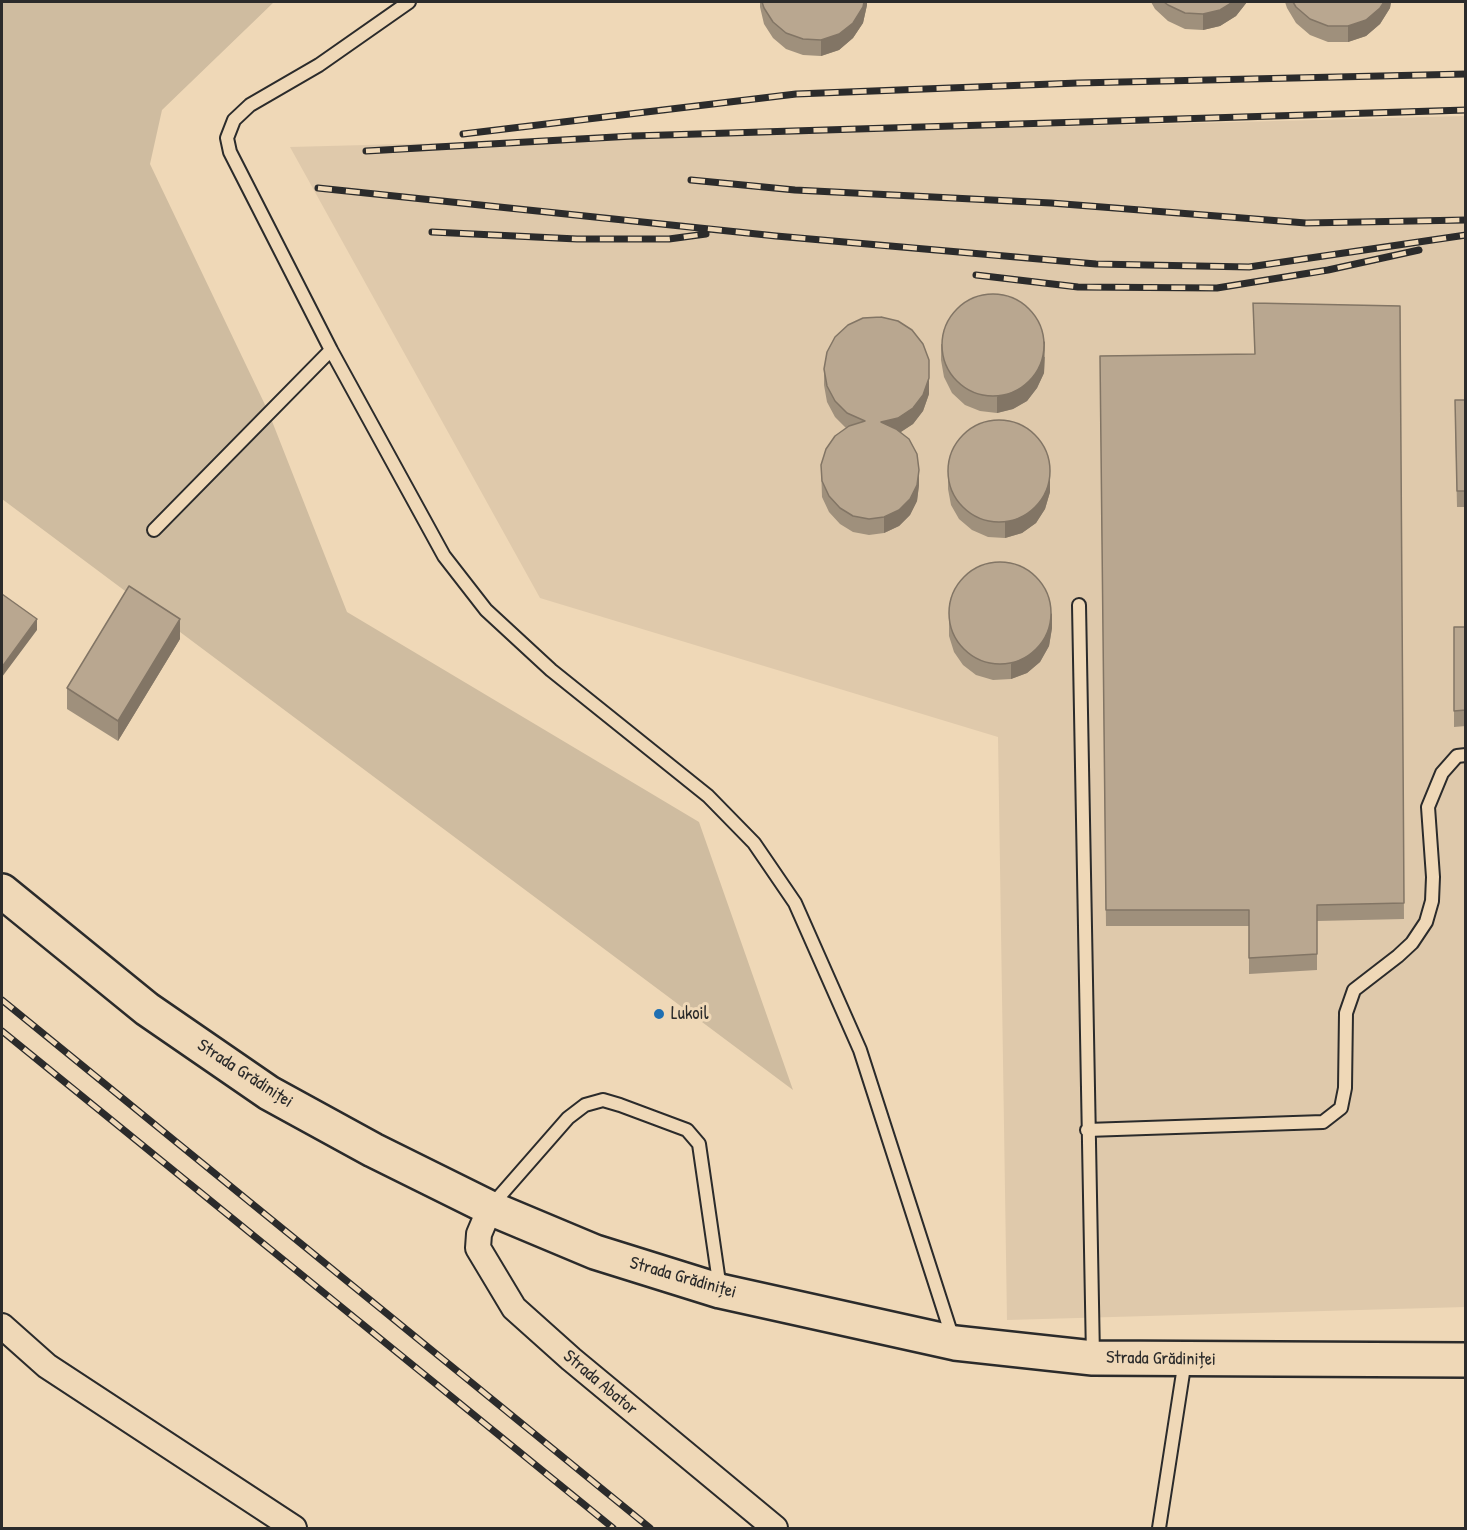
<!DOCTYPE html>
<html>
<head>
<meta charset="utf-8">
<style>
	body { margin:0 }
	#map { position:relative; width:1467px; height:1530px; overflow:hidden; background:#efd8b7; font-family:"Patrick Hand",sans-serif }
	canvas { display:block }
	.frame { position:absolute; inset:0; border:3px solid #2b2b2b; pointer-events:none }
</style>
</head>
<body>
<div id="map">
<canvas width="1467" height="1530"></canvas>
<div class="frame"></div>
</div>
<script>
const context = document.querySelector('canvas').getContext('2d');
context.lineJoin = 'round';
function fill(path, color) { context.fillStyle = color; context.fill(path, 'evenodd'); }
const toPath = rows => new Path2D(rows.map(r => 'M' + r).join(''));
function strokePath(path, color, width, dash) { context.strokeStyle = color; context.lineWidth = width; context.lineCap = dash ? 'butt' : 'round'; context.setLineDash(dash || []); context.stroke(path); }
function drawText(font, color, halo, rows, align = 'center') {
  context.font = font + ' "Patrick Hand",sans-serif'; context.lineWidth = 6; context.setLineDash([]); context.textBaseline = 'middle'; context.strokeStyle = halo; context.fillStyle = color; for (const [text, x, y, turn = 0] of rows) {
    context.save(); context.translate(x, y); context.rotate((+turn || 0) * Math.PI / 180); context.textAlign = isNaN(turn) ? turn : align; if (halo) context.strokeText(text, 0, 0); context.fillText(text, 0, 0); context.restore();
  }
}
fill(toPath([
	[1465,116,1465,1307,1007,1320,998,737,540,598,290,147]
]), '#dfc9ab');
fill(toPath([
	[2,2,274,2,162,110,150,164,268,411,347,612,699,822,793,1090,2,499]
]), '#cfbca0');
const service = toPath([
	[409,2,319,65,250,105,234,120,227,138,230,152,331,350,444,556,486,610,551,670,708,796,754,843,795,903,860,1050,953,1339],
	[154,530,331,350],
	[1079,605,1093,1357],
	[1087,1130,1323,1122,1341,1108,1345,1088,1346,1013,1354,990,1398,956,1412,943,1426,922,1432,901,1433,877,1428,807,1442,773,1457,756,1466,755],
	[491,1206,568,1118,585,1105,603,1100,620,1105,687,1130,699,1144,720,1289],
	[1159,1528,1185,1360]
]);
const minor = toPath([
	[490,1208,479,1234,478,1248,514,1308,571,1359,775,1528],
	[2,1326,47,1366,294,1528]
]);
const primary = toPath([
	[2,891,147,1009,269,1093,373,1150,490,1208,595,1252,720,1291,955,1343,1093,1358,1466,1360]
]);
strokePath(service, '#2b2b2b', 16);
strokePath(minor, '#2b2b2b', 28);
strokePath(primary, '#2b2b2b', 38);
strokePath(service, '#efd8b7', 12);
strokePath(minor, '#efd8b7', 24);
strokePath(primary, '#efd8b7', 33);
const rail = toPath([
	[463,134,796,94,1078,83,1466,74],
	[366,151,633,136,1466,110],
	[691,180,795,190,1051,203,1306,223,1466,220],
	[318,188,776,236,1096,264,1249,267,1466,235],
	[432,232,577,239,669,239,706,234],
	[976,275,1078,287,1217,288,1328,270,1419,250],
	[2,1000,650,1528],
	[2,1031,613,1528]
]);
strokePath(rail, '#2b2b2b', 7);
strokePath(rail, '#efd8b7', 4.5, [14]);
fill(toPath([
	[760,2,867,2,867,5,863,23,853,38,839,50,821,56,803,55,786,49,773,38,764,24,760,7],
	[1151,2,1247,2,1236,16,1220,26,1203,30,1185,29,1168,21,1155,9],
	[1285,2,1391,2,1390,8,1380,24,1366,36,1348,42,1328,42,1310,35,1296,23,1287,8],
	[1253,303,1400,306,1404,919,1317,921,1317,970,1249,974,1249,926,1106,926,1100,356,1255,354],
	[941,344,1045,357,1044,373,1037,388,1027,401,1013,409,997,413,980,411,965,405,952,393,944,377,941,360],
	[824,369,929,394,923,411,913,424,900,432,919,485,917,501,910,515,899,526,884,533,869,535,853,532,840,524,829,512,822,497,821,465,846,428,835,417,827,402,824,385],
	[1466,400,1466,507,1457,507,1455,416],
	[948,473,1050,492,1045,509,1036,523,1022,533,1005,538,988,537,972,530,959,519,951,505,948,489],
	[949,603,1052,628,1049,646,1040,662,1027,673,1011,679,993,680,976,675,963,665,954,652,949,636],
	[1454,627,1466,627,1466,726,1454,727],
	[180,639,118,741,67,709,67,688]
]), '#9f907c');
fill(toPath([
	[864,2,867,2,867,5,863,23,853,38,839,50,821,56,821,40],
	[1233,2,1247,2,1236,16,1220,26,1203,30,1203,14],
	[1384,2,1391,2,1390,8,1380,24,1366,36,1348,42,1348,26],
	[1045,341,1044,373,1037,388,1027,401,1013,409,997,413,997,397],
	[929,378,929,394,923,411,913,424,898,434,881,422],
	[919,470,919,485,917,501,910,515,899,526,884,533,884,517],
	[1050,476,1050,492,1045,509,1036,523,1022,533,1005,538,1005,522],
	[1052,613,1052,628,1049,646,1040,662,1027,673,1011,679,1011,664],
	[37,619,37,630,2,677,2,667],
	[180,619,180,639,118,741,118,721]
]), '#827565');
const building = toPath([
	[762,2,864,2,863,7,853,23,839,34,821,40,803,39,786,33,773,22,764,8,762,2],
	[1164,2,1233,2,1220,10,1203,14,1185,13,1168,5,1164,2],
	[1293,2,1384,2,1380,8,1366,20,1348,26,1328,26,1310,19,1296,7,1293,2],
	'942 345a51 51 0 1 1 102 0a51 51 0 1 1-102 0Z',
	[1253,303,1400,306,1404,903,1317,905,1317,954,1249,958,1249,910,1106,910,1100,356,1255,354,1253,303],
	[881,317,898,321,912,330,923,344,929,360,929,378,923,395,913,408,898,418,881,422,896,429,909,439,917,454,919,470,917,485,910,499,899,510,884,517,869,519,853,516,840,508,829,496,822,481,821,465,826,449,835,436,849,426,865,421,847,413,835,401,827,386,824,369,827,352,835,337,848,325,863,318,881,317],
	[1455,400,1466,400,1466,491,1457,491,1455,400],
	'948 471a51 51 0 1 1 102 0a51 51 0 1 1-102 0Z',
	'949 613a51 51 0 1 1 102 0a51 51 0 1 1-102 0Z',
	[129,586,180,619,118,721,67,688,129,586],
	[2,594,37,619,2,667,2,594],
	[1454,627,1466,627,1466,710,1454,711,1454,627]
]);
fill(building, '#b9a790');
strokePath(building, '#827565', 1.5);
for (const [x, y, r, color] of [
	[659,1014,6,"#1f6fb2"]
]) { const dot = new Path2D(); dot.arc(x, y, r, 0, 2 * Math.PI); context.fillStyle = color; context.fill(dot); strokePath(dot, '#efd8b7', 2); }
drawText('18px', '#2b2b2b', '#efd8b7', [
	["Lukoil",671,1014]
], 'left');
drawText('18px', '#2b2b2b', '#efd8b7', [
	["Strada Grădiniței",245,1074,33],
	["Strada Grădiniței",683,1278,16],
	["Strada Grădiniței",1161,1359,1],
	["Strada Abator",600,1383,40]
]);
</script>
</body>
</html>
